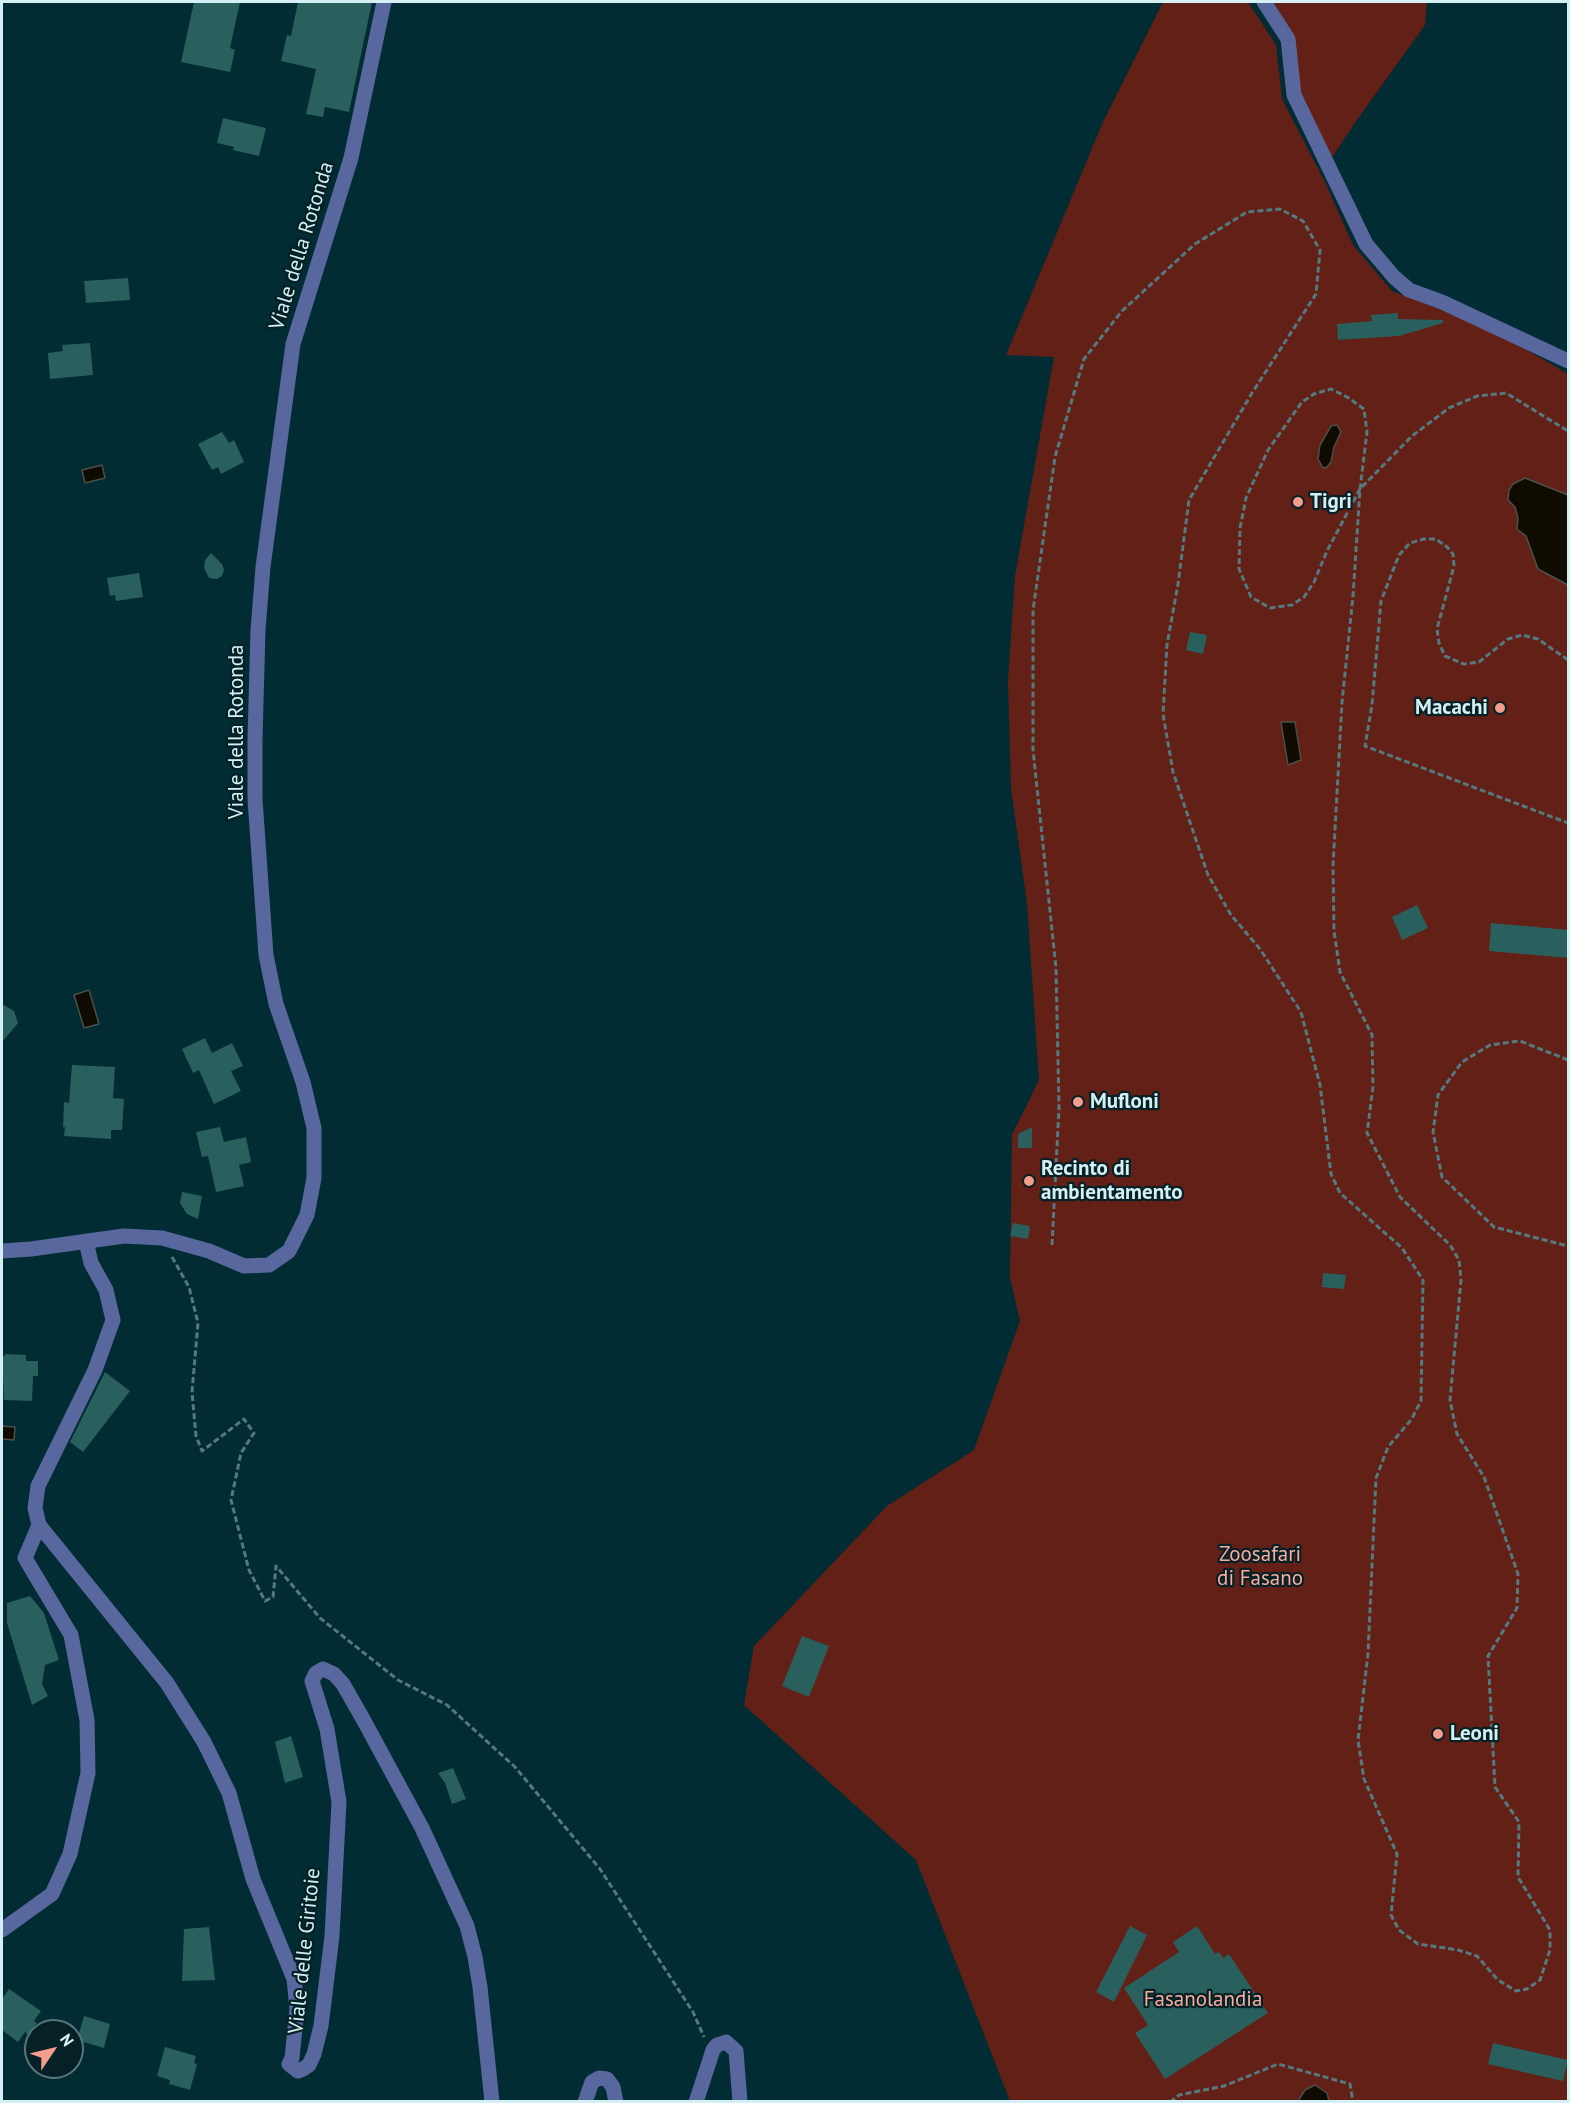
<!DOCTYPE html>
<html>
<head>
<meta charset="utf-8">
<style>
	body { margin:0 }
	#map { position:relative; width:1570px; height:2103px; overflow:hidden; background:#012c33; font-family:"PT Sans",sans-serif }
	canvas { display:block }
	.frame { position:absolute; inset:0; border:3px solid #d5f0f5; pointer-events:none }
	.north { position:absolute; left:24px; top:2019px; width:60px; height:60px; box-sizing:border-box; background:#052126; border:2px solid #587479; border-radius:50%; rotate:55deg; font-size:16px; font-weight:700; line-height:24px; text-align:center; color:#d5f0f5 }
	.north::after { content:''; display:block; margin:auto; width:21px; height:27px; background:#f49d8d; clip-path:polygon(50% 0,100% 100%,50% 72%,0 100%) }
</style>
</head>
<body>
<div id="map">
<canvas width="1570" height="2103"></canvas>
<div class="frame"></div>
<div class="north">N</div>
</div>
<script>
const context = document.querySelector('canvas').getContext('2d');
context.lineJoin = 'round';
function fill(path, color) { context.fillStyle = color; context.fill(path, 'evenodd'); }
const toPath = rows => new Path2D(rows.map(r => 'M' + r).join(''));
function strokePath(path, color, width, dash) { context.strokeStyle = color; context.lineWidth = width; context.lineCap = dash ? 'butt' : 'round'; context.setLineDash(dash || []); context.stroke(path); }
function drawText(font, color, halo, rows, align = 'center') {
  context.font = font + ' "PT Sans",sans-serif'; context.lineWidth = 4.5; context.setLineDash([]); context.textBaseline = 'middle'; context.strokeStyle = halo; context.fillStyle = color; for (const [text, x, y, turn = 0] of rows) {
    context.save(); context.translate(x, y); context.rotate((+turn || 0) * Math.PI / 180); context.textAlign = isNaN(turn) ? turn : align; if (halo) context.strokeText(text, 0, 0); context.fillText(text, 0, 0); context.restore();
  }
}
fill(toPath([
	[1163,2,1248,2,1276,45,1282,99,1325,182,1353,245,1392,291,1491,329,1568,374,1568,2101,1010,2101,916,1860,744,1705,754,1646,887,1506,974,1450,1020,1321,1010,1277,1012,1135,1039,1080,1027,903,1011,788,1008,681,1015,576,1054,357,1006,355,1103,122],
	[1267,2,1427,2,1425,25,1354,124,1331,159,1298,96,1290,40]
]), '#632016');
const water = toPath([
	[1337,425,1341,432,1334,447,1331,462,1327,467,1323,468,1318,459,1320,445,1331,426,1337,425],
	[102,465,105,478,85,483,82,470,102,465],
	[1525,478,1568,495,1568,585,1538,569,1526,536,1517,529,1518,518,1515,507,1508,500,1509,490,1513,484,1525,478],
	[1281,722,1295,722,1301,760,1288,765,1281,722],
	[89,990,99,1024,84,1028,74,995,89,990],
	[2,1426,15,1427,14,1440,2,1439,2,1426],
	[1315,2085,1327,2093,1329,2101,1298,2101,1305,2090,1315,2085]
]);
fill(water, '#100b01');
strokePath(water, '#4b504a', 1.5);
fill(toPath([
	[194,2,240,2,230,48,235,50,230,72,181,62],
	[298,2,372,2,349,112,325,107,323,117,306,114,316,69,281,61,287,35,291,36],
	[223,118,266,128,259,156,233,150,234,147,217,143],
	[128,278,130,300,86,303,84,281],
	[1398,313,1398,319,1443,320,1443,323,1399,336,1338,340,1337,324,1372,321,1371,315],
	[90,343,93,375,50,379,48,353,63,351,62,345],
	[222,432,229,443,234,440,244,462,221,474,218,467,212,470,198,444],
	[211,553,222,564,224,570,222,576,217,579,209,578,204,568,205,560],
	[139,573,143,597,116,601,115,595,110,596,107,578],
	[1190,632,1207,635,1203,654,1186,650],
	[1417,905,1428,928,1402,940,1392,917],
	[1491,923,1569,930,1569,958,1489,951],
	[2,1004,14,1011,18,1023,2,1042],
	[205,1038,212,1053,232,1043,243,1066,231,1071,241,1091,214,1104,199,1070,193,1073,182,1049],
	[72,1065,115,1067,113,1098,124,1099,122,1130,111,1130,111,1139,64,1136,65,1127,63,1127,64,1102,69,1103],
	[220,1127,224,1142,246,1137,251,1162,239,1165,244,1186,216,1192,208,1156,202,1157,196,1132],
	[1032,1127,1032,1148,1018,1148,1018,1134],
	[182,1192,202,1196,198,1219,187,1214,180,1203],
	[1013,1223,1030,1226,1028,1239,1010,1236],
	[1323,1273,1346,1275,1344,1289,1322,1287],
	[5,1354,26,1355,26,1361,38,1361,38,1376,33,1376,32,1401,4,1400,2,1356,5,1356],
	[105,1372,130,1391,83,1452,70,1442],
	[30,1596,44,1613,59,1660,45,1665,42,1684,48,1696,32,1705,7,1623,7,1603],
	[802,1636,829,1646,809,1697,782,1686],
	[291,1736,303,1777,285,1783,275,1742],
	[453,1768,466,1799,452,1804,445,1783,438,1773],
	[1130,1926,1147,1935,1114,2002,1096,1992],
	[1197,1926,1215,1954,1219,1952,1223,1958,1229,1954,1268,2013,1165,2079,1135,2033,1148,2025,1124,1988,1179,1952,1173,1942],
	[209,1927,215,1980,182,1981,184,1929],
	[9,1989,41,2011,34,2021,37,2023,28,2035,25,2032,18,2042,2,2030,2,1999],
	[84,2016,110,2024,104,2048,77,2040],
	[1493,2043,1568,2060,1563,2081,1488,2064],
	[165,2047,196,2056,194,2063,197,2064,190,2090,169,2084,170,2080,157,2076]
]), '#295f5c');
strokePath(toPath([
	[1568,660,1538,639,1522,635,1508,639,1479,662,1464,664,1445,656,1439,643,1437,629,1454,566,1453,554,1447,547,1436,539,1424,539,1410,543,1399,555,1381,601,1372,705,1365,746,1568,823],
	[1568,1060,1520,1041,1490,1045,1462,1062,1438,1095,1433,1132,1442,1177,1494,1227,1568,1246],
	[1052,1245,1059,1108,1056,968,1033,750,1033,610,1055,457,1084,359,1122,311,1195,244,1247,212,1280,209,1303,221,1320,250,1316,294,1252,393,1189,500,1178,584,1167,645,1163,714,1173,772,1208,875,1231,915,1260,949,1301,1012,1320,1085,1331,1174,1340,1193,1402,1248,1423,1280,1421,1401,1411,1420,1388,1447,1376,1478,1368,1654,1358,1740,1364,1779,1397,1854,1391,1915,1399,1930,1418,1944,1458,1950,1477,1956,1498,1980,1516,1991,1527,1989,1540,1980,1550,1950,1550,1930,1518,1877,1519,1822,1495,1787,1488,1656,1517,1608,1518,1574,1484,1477,1457,1434,1450,1400,1461,1280,1459,1260,1450,1245,1400,1197,1367,1133,1373,1087,1372,1035,1340,972,1334,931,1333,866,1342,702,1353,596,1360,489,1367,432,1364,409,1347,397,1331,389,1314,394,1302,402,1268,450,1246,498,1240,528,1239,569,1251,597,1270,608,1292,605,1304,597,1314,582,1327,551,1360,489,1412,436,1449,408,1477,396,1506,393,1568,431],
	[172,1257,189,1287,198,1323,192,1392,196,1436,202,1451,244,1419,254,1433,241,1453,231,1500,249,1570,265,1601,273,1597,276,1566,320,1618,398,1680,447,1705,515,1767,600,1869,693,2012,704,2037],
	[1170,2102,1179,2095,1224,2086,1278,2064,1350,2084,1353,2102]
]), '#54797f', 3, [6, 3]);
strokePath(toPath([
	[1264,2,1288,39,1294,95,1366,244,1394,277,1409,290,1442,302,1568,361],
	[2,1930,52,1894,70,1854,88,1773,87,1720,71,1635,25,1558,39,1525]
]), '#58679d', 15);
strokePath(toPath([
	[86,1241,91,1263,106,1290,113,1320,95,1370,38,1486,35,1508,39,1525,167,1683,204,1742,229,1793,253,1879,294,1979,297,2009,292,2058,289,2064,298,2071,303,2069,309,2065,314,2054,321,2026,332,1936,339,1802,327,1729,312,1681,316,1673,323,1669,334,1674,343,1684,363,1719,422,1828,467,1926,475,1957,480,1987,492,2102],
	[2,1251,31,1249,124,1236,162,1238,209,1251,244,1266,269,1265,289,1251,307,1215,314,1178,314,1128,303,1082,276,1004,266,955,255,799,255,739,258,630,263,567,293,344,351,158,384,2],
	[585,2102,592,2082,599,2078,607,2079,613,2087,616,2102],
	[696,2102,713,2050,717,2045,726,2042,736,2051,740,2102]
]), '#58679d', 15);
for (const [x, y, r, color] of [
	[1298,502,6,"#f49d8d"],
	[1500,708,6,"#f49d8d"],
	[1078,1102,6,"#f49d8d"],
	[1029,1181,6,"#f49d8d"],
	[1438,1734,6,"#f49d8d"]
]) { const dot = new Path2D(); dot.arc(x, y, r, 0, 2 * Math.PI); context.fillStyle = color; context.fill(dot); strokePath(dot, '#052126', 2); }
drawText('21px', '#d5f0f5', '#052126', [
	["Viale della Rotonda",302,246,-73],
	["Viale della Rotonda",237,732,-90],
	["Viale delle Giritoie",305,1951,-84]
]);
drawText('bold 21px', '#d5f0f5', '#052126', [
	["Tigri",1310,502],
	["Macachi",1488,708,"right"],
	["Mufloni",1090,1102],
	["Recinto di",1041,1169],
	["ambientamento",1041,1193],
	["Leoni",1450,1734]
], 'left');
drawText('21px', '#fcac9d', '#052126', [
	["Zoosafari",1260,1555],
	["di Fasano",1260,1579],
	["Fasanolandia",1203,2000]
]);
</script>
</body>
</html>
